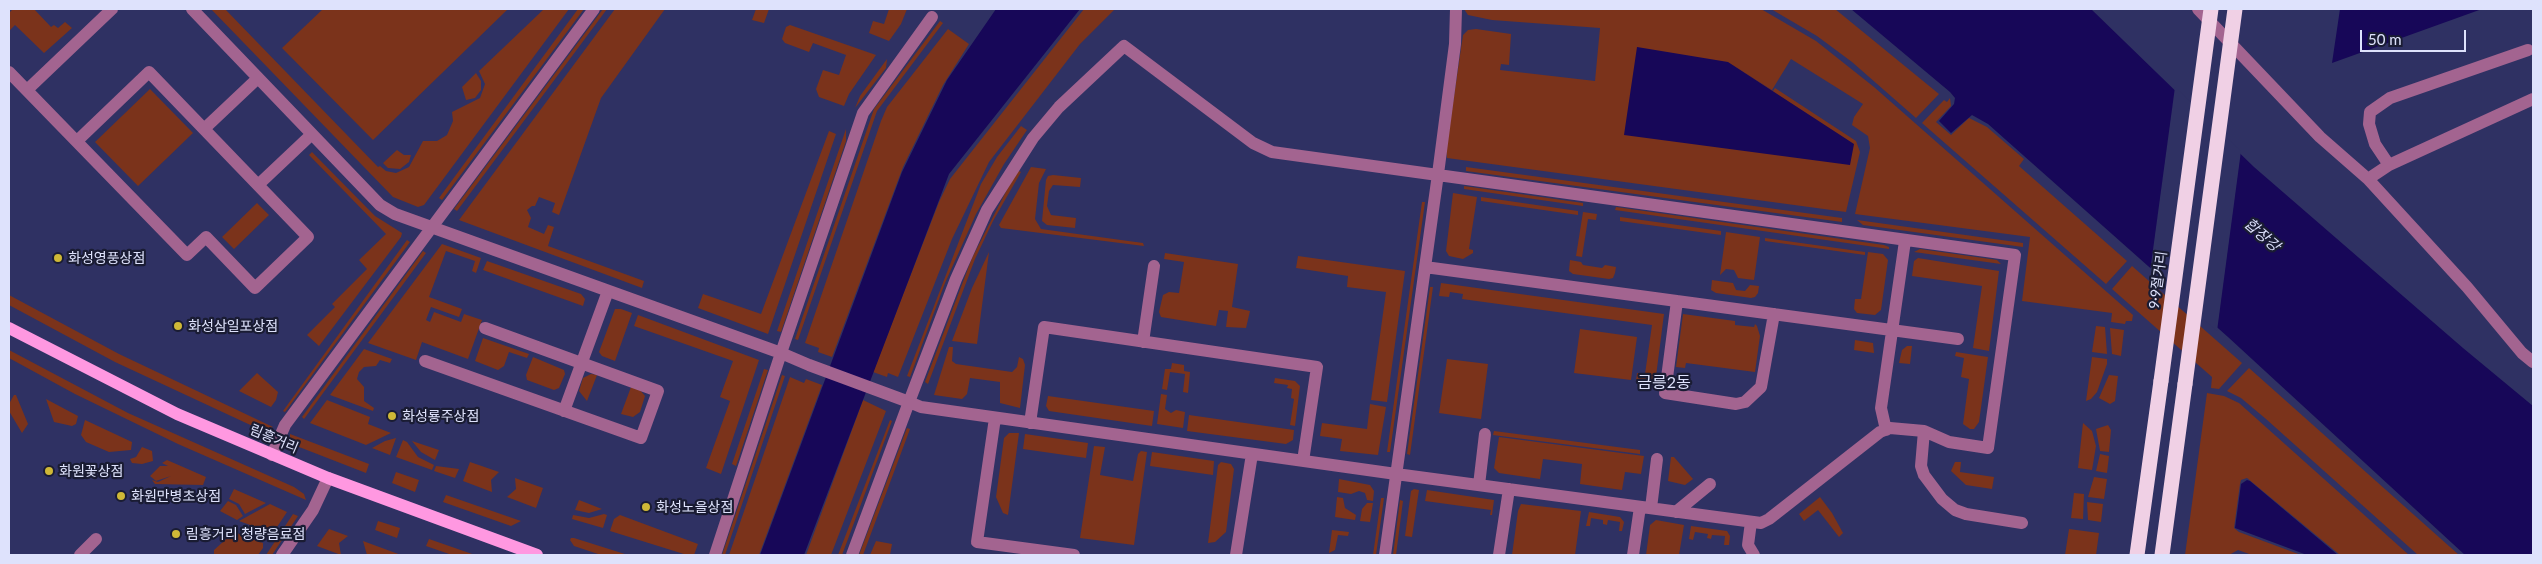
<!DOCTYPE html>
<html>
<head>
<meta charset="utf-8">
<style>
	body { margin:0 }
	#map { position:relative; width:2542px; height:564px; overflow:hidden; background:#2f3163; font-family:Lato,sans-serif }
	canvas { display:block }
	.frame { position:absolute; inset:0; border:10px solid #dee2fc; pointer-events:none }
	.scale { position:absolute; left:2360px; top:30px; width:106px; height:22px; box-sizing:border-box; border:2px solid #dee2fc; border-top:0; padding-left:6px; font-size:15px; line-height:18px; white-space:nowrap; color:#dee2fc; -webkit-text-stroke:4px #1a1c33; paint-order:stroke }
</style>
</head>
<body>
<div id="map">
<canvas width="2542" height="564"></canvas>
<div class="frame"></div>
<div class="scale">50 m</div>
</div>
<script>
const context = document.querySelector('canvas').getContext('2d');
context.lineJoin = 'round';
function fill(path, color) { context.fillStyle = color; context.fill(path, 'evenodd'); }
const toPath = rows => new Path2D(rows.map(r => 'M' + r).join(''));
function strokePath(path, color, width, dash) { context.strokeStyle = color; context.lineWidth = width; context.lineCap = dash ? 'butt' : 'round'; context.setLineDash(dash || []); context.stroke(path); }
function drawText(font, color, halo, rows, align = 'center') {
  context.font = font + ' Lato,"Noto Sans KR",sans-serif'; context.lineWidth = 4.5; context.setLineDash([]); context.textBaseline = 'middle'; context.strokeStyle = halo; context.fillStyle = color; for (const [text, x, y, turn = 0] of rows) {
    context.save(); context.translate(x, y); context.rotate((+turn || 0) * Math.PI / 180); context.textAlign = isNaN(turn) ? turn : align; if (halo) context.strokeText(text, 0, 0); context.fillText(text, 0, 0); context.restore();
  }
}
fill(toPath([
	[13,9,34,9,51,27,54,25,58,28,65,22,72,28,44,53,15,25,9,31,9,13],
	[211,9,225,9,378,167,380,166,386,171,396,173,409,167,423,141,437,141,447,135,453,121,452,112,480,98,485,84,479,71,544,9,569,9,424,205,418,207,393,197],
	[323,9,508,9,373,140,282,48],
	[578,9,584,9,442,200,439,198],
	[603,9,607,9,457,211,454,209],
	[615,9,665,9,601,98,559,215,552,212,555,203,539,197,535,206,532,206,527,210,531,218,528,227,544,234,548,225,554,227,548,246,644,281,642,288,459,220],
	[756,9,769,9,764,23,752,20],
	[889,9,907,9,901,24,889,41,869,33,873,21,884,24],
	[1084,9,1115,9,1080,44,989,162,952,239,898,377,888,373,887,377,873,372,939,202,950,179],
	[1464,9,1761,9,1816,41,1874,87,2133,315,2132,321,2126,321,2125,324,2111,322,2112,313,2022,301,2030,237,1855,214,1870,148,1868,136,1852,125,1854,117,1863,104,1791,59,1772,90,1728,62,1773,91,1775,88,1856,141,1860,152,1846,212,1447,158,1446,150,1463,35,1468,30,1476,29,1511,34,1509,65,1501,64,1500,70,1595,81,1600,28,1492,20,1468,15],
	[1771,9,1835,9,1939,94,1916,118,1852,62,1817,36],
	[940,21,943,23,877,111,798,340,795,339,874,109],
	[790,25,876,55,849,94,844,106,819,97,816,89,823,70,839,75,846,55,813,43,809,52,785,43,782,39,786,27],
	[948,29,969,44,943,85,903,167,832,357,818,352,819,348,805,343,881,121,887,107],
	[887,59,886,68,855,108,860,96],
	[476,73,481,81,481,90,475,98,466,100,462,87],
	[150,89,193,133,138,186,95,142],
	[1950,98,1951,106,1936,122,1951,135,1969,118,1987,127,2024,159,2019,166,2127,261,2106,284,1922,123,1944,100,1947,102],
	[1021,126,1027,130,1004,164,976,214,945,283,910,377,907,376,981,184,997,157],
	[846,129,846,141,781,332,777,331],
	[829,131,836,134,768,334,698,308,703,294,761,314],
	[397,150,404,155,411,155,409,162,400,169,388,168,383,163],
	[312,152,375,216,402,233,401,237,319,346,307,335,335,307,332,304,367,269,359,260,386,234,309,155],
	[1031,167,1046,169,1039,183,1035,219,1041,229,1143,243,1144,246,1001,228,999,225],
	[1466,167,1842,218,1842,222,1466,171],
	[1017,170,1021,172,993,221,975,259,928,384,925,382,972,258],
	[1053,175,1081,178,1080,187,1053,185,1049,191,1047,206,1051,215,1076,218,1075,228,1047,225,1042,221,1046,180,1048,176],
	[1464,186,1583,203,1583,206,1464,189],
	[1453,193,1477,197,1469,249,1473,250,1473,253,1463,259,1449,256,1446,251],
	[1481,197,1578,211,1578,215,1481,201],
	[1422,202,1425,202,1390,452,1387,452],
	[257,203,269,215,234,249,222,237],
	[1616,207,1884,245,1889,247,1889,249,1615,210],
	[1583,212,1597,214,1596,220,1588,219,1582,257,1576,256],
	[1620,217,1721,231,1721,235,1620,221],
	[1857,220,2023,243,2023,247,1863,225],
	[1726,232,1760,237,1754,280,1738,278,1734,270,1726,269,1720,275],
	[1765,238,1865,252,1865,255,1765,241],
	[407,240,410,242,285,412,283,411],
	[442,244,481,258,476,273,472,271,475,261,446,251,429,297,462,309,459,317,431,307,426,320,430,322,434,312,461,322,464,314,482,320,468,359,422,342,416,360,368,343],
	[1920,249,1997,260,2001,264,1914,252],
	[423,251,426,253,304,419,302,417],
	[989,252,977,344,952,341,972,288],
	[1868,252,1883,254,1888,260,1881,310,1875,315,1857,313,1854,309,1855,299,1861,299],
	[1165,253,1238,264,1232,307,1250,311,1246,328,1226,327,1228,311,1219,310,1216,326,1161,317,1159,312,1163,295,1169,292,1179,293,1184,262,1164,259],
	[1298,256,1405,271,1387,402,1371,400,1386,292,1347,287,1348,276,1296,268],
	[1918,258,1999,271,1989,351,1973,348,1982,286,1912,276,1914,261],
	[1570,260,1581,262,1583,265,1602,268,1605,265,1616,267,1615,273,1613,278,1609,279,1573,274,1569,271],
	[487,261,581,294,585,299,583,306,483,270],
	[2132,266,2242,363,2219,389,2211,388,2212,377,2112,289],
	[1712,280,1733,283,1736,290,1745,291,1750,285,1759,286,1758,293,1755,297,1751,298,1716,293,1711,290],
	[1441,283,1664,314,1655,384,1636,381,1637,373,1645,374,1652,325,1462,299,1463,294,1450,292,1449,297,1439,296],
	[1430,287,1433,287,1410,455,1407,454],
	[9,295,119,354,273,427,265,430,259,429,115,362,9,305],
	[615,309,621,309,632,313,615,361,602,356,599,352],
	[1683,314,1735,321,1735,325,1754,327,1755,324,1757,326,1760,336,1755,372,1686,363,1685,368,1676,367],
	[638,315,759,360,721,474,706,468,730,401,720,397,733,361,634,326],
	[2096,326,2105,327,2107,354,2092,352],
	[2110,328,2124,330,2121,356,2112,354],
	[1580,329,1637,337,1631,380,1574,373],
	[483,338,529,354,527,358,509,352,504,366,498,370,475,361],
	[1855,340,1873,343,1874,353,1854,350],
	[1907,346,1912,346,1910,364,1899,363,1902,350],
	[949,347,953,347,952,361,956,364,1012,372,1017,367,1019,357,1023,359,1025,365,1020,408,1000,403,1000,382,970,378,967,394,962,399,934,395],
	[364,349,392,359,390,363,380,360,376,366,364,367,359,372,357,379,364,387,364,401,374,408,373,411,330,395],
	[9,350,128,413,294,487,304,494,306,500,178,444,75,394,9,358],
	[1956,352,1988,357,1979,422,1974,429,1970,429,1963,424,1969,379,1961,377,1964,358,1955,356],
	[533,357,564,370,565,374,559,388,554,390,527,380,526,375],
	[2092,357,2107,359,2107,364,2097,392,2091,399,2086,401],
	[1447,359,1488,364,1481,419,1439,413],
	[1172,363,1184,365,1184,371,1190,372,1188,393,1183,392,1185,374,1170,372,1167,390,1162,389,1165,369,1171,369],
	[2249,368,2459,555,2418,555,2266,419,2241,398,2227,391],
	[764,369,768,370,736,466,732,464],
	[257,373,278,392,276,400,271,407,239,391],
	[591,374,597,375,587,401,579,391,583,378],
	[782,375,785,376,725,555,722,555],
	[2109,375,2118,376,2115,401,2110,404,2099,398],
	[790,377,804,383,806,379,822,385,759,555,729,555],
	[1275,378,1295,381,1300,386,1295,426,1290,425,1294,399,1291,398,1292,389,1287,388,1288,385,1274,383],
	[631,387,640,390,645,396,640,412,633,417,621,414],
	[2207,393,2224,396,2239,403,2409,555,2340,555,2247,478,2241,480,2240,484,2234,528,2239,532,2301,555,2252,555,2238,550,2229,555,2185,555],
	[1161,394,1167,395,1165,409,1171,413,1176,410,1185,412,1183,428,1157,424],
	[14,395,16,395,28,424,22,433,9,411,9,404],
	[1048,396,1154,411,1152,426,1049,411,1046,406],
	[46,399,78,416,76,424,72,426,54,422],
	[327,400,370,417,368,424,391,433,366,445,310,423],
	[863,400,886,411,831,555,806,555],
	[1370,404,1386,407,1378,455,1340,451,1342,439,1320,436,1322,423,1367,429],
	[1189,415,1294,430,1293,440,1286,444,1187,431],
	[85,420,132,442,131,450,109,452,86,442,81,435],
	[890,420,892,421,842,555,838,555],
	[2083,423,2092,431,2096,446,2092,470,2078,468],
	[2108,425,2111,430,2109,452,2100,451,2096,429],
	[907,428,910,429,863,555,859,555],
	[1494,431,1640,450,1640,454,1493,435],
	[1009,433,1019,433,1008,515,1003,513,996,497,1004,438],
	[290,434,369,464,366,473,294,445,290,439],
	[1025,434,1088,443,1086,458,1023,449],
	[1499,437,1644,456,1641,474,1625,472,1622,490,1580,484,1582,464,1543,459,1540,479,1499,473,1494,468],
	[396,438,390,455,372,448,385,441],
	[403,440,407,442,418,457,434,465,432,470,396,457],
	[412,441,439,450,435,460,421,452],
	[1094,446,1105,447,1100,475,1133,481,1138,454,1141,451,1147,452,1134,545,1080,538],
	[142,447,152,451,153,461,142,464,132,463,130,459,136,457],
	[1152,452,1214,461,1213,475,1150,466],
	[2100,454,2109,456,2107,473,2096,471],
	[1671,457,1674,457,1693,479,1685,485,1668,481],
	[167,460,206,477,203,485,155,484,152,480,158,482,171,476,156,481,150,476,160,466,168,466,162,463],
	[470,462,499,472,491,480,492,492,463,481],
	[1221,462,1231,464,1234,469,1226,532,1215,542,1208,543,1218,465],
	[1955,462,1961,462,1960,472,1994,477,1992,489,1966,485,1951,471],
	[436,466,459,469,455,478,434,471],
	[396,472,419,480,415,492,392,483],
	[2094,477,2107,479,2104,499,2088,497],
	[515,478,543,488,536,508,507,497,516,489],
	[1339,479,1370,485,1374,491,1373,501,1367,500,1365,493,1359,491,1351,494,1338,492],
	[234,489,266,503,245,514,239,504,229,499],
	[1414,489,1419,490,1412,537,1405,536,1411,491],
	[1427,490,1494,500,1492,515,1490,515,1491,510,1425,501],
	[2074,493,2084,494,2083,519,2071,518],
	[446,495,521,521,511,526,443,502],
	[1337,497,1343,498,1345,508,1356,515,1355,520,1335,517],
	[1820,497,1832,513,1843,533,1839,537,1818,510,1804,521,1799,514],
	[1381,498,1384,498,1376,555,1373,555],
	[579,500,602,509,589,513,575,510],
	[1400,500,1403,501,1396,555,1393,555],
	[228,501,236,505,243,516,237,520,220,511],
	[2087,502,2103,504,2101,522,2088,520],
	[1367,503,1373,503,1370,522,1360,521,1362,509],
	[270,504,287,512,273,533,239,521],
	[1521,504,1581,511,1575,555,1512,555,1518,511],
	[1589,512,1620,517,1624,522,1622,531,1619,531,1620,522,1608,520,1607,525,1603,524,1603,520,1591,518,1590,526,1586,526],
	[293,514,298,516,272,555,266,555],
	[604,514,607,515,603,528,572,519,573,515,589,518],
	[620,515,698,544,694,555,687,555,610,531,614,519],
	[1656,520,1684,525,1679,555,1646,555,1650,525],
	[378,521,400,528,397,538,375,530],
	[1691,526,1727,531,1730,536,1729,545,1724,545,1725,536,1712,535,1711,539,1707,538,1708,534,1695,532,1693,540,1689,539],
	[329,529,348,536,339,543,341,555,317,546],
	[2069,529,2099,533,2096,555,2065,555],
	[1332,530,1349,532,1348,536,1338,535,1335,550,1329,553],
	[234,532,263,543,263,548,258,555,214,555,214,550],
	[571,538,574,538,628,555,601,555,574,546,570,540],
	[429,539,475,555,452,555,426,546],
	[363,541,401,555,367,555],
	[876,541,892,544,890,555,870,555]
]), '#7b331b');
fill(toPath([
	[996,9,1080,9,949,174,804,555,760,555,902,172,947,80],
	[1851,9,2091,9,2254,167,2463,348,2533,406,2533,555,2465,555,2228,337,1988,124,1972,115,1951,133,1939,121,1954,104,1955,98,1950,92],
	[2340,9,2482,9,2332,63],
	[1637,47,1728,62,1854,144,1850,165,1624,135],
	[2247,480,2250,481,2338,555,2307,555,2235,528,2241,484]
]), '#170758');
fill(toPath([
	[2175,87,2241,151,2217,331,2150,272]
]), '#2f3163');
strokePath(toPath([
	[192,9,380,205,395,214,781,353,809,365,909,402,921,407,1396,474,1761,523,1769,519,1880,432,1890,428,1924,431,1949,442,1988,448,2015,255,1272,152,1253,143,1124,46,1059,107,1033,138,987,210,956,279,909,402,852,555],
	[2198,9,2320,137,2368,179,2467,287,2522,353,2533,362],
	[9,72,187,255,206,237,255,288,308,237,149,72,77,141],
	[27,90,112,9],
	[204,129,258,78],
	[2389,165,2375,144,2369,124,2370,112,2390,98,2528,50],
	[2368,179,2389,165,2533,99],
	[258,185,312,134],
	[1425,267,1958,339],
	[1677,301,1665,393,1736,404,1745,402,1761,387,1774,314],
	[1143,342,1154,266],
	[425,361,641,438,658,391,485,328],
	[564,411,608,291],
	[995,418,977,542,1074,555],
	[1030,423,1044,327,1317,367,1303,461],
	[1886,430,1881,408,1905,241],
	[1924,431,1921,466,1924,475,1942,499,1955,510,1966,514,2022,523],
	[272,455,285,425,594,9],
	[1479,485,1485,434],
	[1651,508,1657,459],
	[1676,512,1710,484],
	[1751,522,1748,545,1754,555],
	[80,555,96,539],
	[282,555,313,510,328,478],
	[715,555,781,353,863,113,932,17],
	[1236,555,1252,454],
	[1385,555,1438,174,1455,44,1456,9],
	[1499,555,1509,489],
	[1633,555,1640,507]
]), '#a36490', 12);
strokePath(toPath([
	[9,328,177,414,328,478,537,555]
]), '#ff98e1', 12);
strokePath(toPath([
	[2137,555,2161,381],
	[2162,555,2185,384]
]), '#f0d0e5', 15);
strokePath(toPath([
	[2161,381,2211,9],
	[2185,384,2235,9]
]), '#f0d0e5', 15);
for (const [x, y, r, color] of [
	[58,258,5,"#cfb837"],
	[178,326,5,"#cfb837"],
	[392,416,5,"#cfb837"],
	[49,471,5,"#cfb837"],
	[121,496,5,"#cfb837"],
	[646,507,5,"#cfb837"],
	[176,534,5,"#cfb837"]
]) { const dot = new Path2D(); dot.arc(x, y, r, 0, 2 * Math.PI); context.fillStyle = color; context.fill(dot); strokePath(dot, '#1a1c33', 2); }
drawText('14px', '#dee2fc', '#1a1c33', [
	["화성영풍상점",68,258],
	["화성삼일포상점",188,326],
	["화성룡주상점",402,416],
	["화원꽃상점",59,471],
	["화원만병초상점",131,496],
	["화성노을상점",656,507],
	["림흥거리 청량음료점",186,534]
], 'left');
drawText('14px', '#dee2fc', '#1a1c33', [
	["9·9절거리",2158,280,-82],
	["림흥거리",274,439,23]
]);
drawText('italic 15px', '#dadefa', '#1a1c33', [
	["합장강",2262,235,41]
]);
drawText('16px', '#dee2fc', '#1a1c33', [
	["금릉2동",1664,383]
]);
</script>
</body>
</html>
